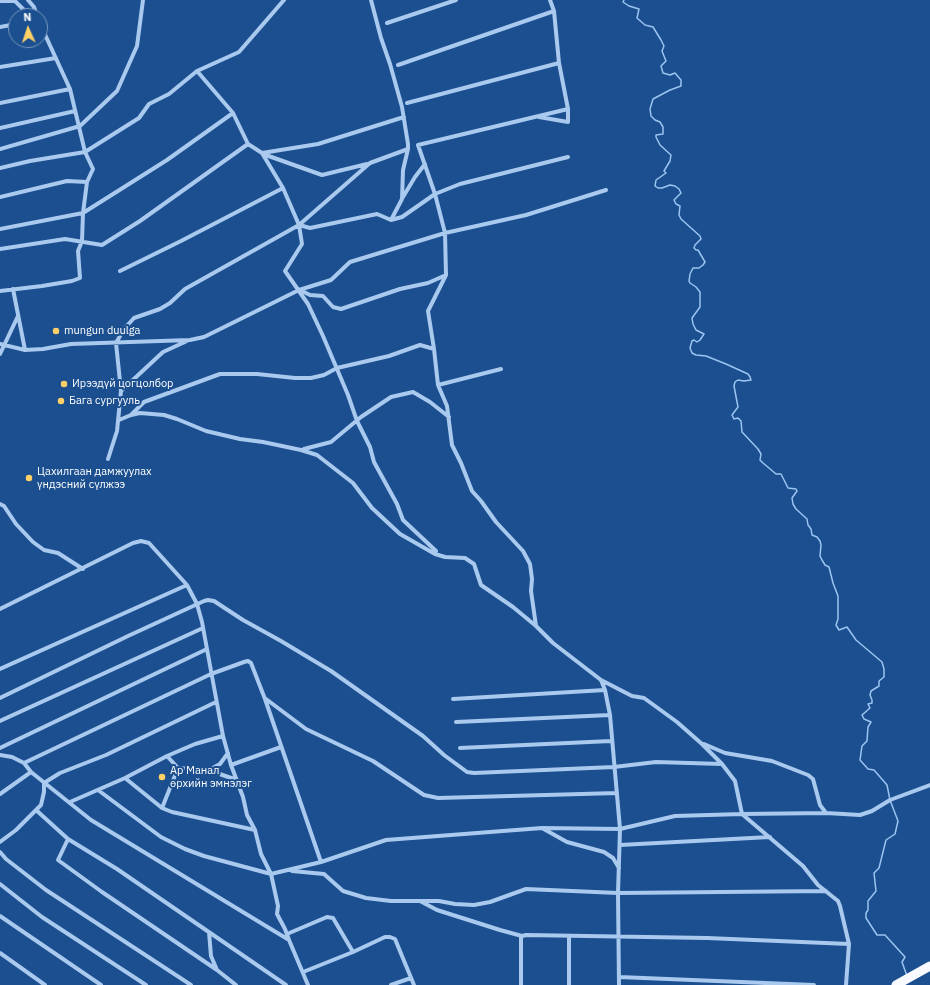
<!DOCTYPE html>
<html>
<head>
<meta charset="utf-8">
<style>
	body { margin:0 }
	#map { position:relative; width:930px; height:985px; overflow:hidden; background:#1b4f8f; font-family:"IBM Plex Sans",sans-serif }
	canvas { display:block }
	.north { position:absolute; left:8px; top:8px; width:40px; height:40px; box-sizing:border-box; background:#1b4f8f; border:1px solid #7695bc; border-radius:50%; rotate:357deg; font-size:11px; font-weight:700; line-height:16px; text-align:center; color:#fff }
	.north::after { content:''; display:block; margin:auto; width:14px; height:18px; background:#ffd166; clip-path:polygon(50% 0,100% 100%,50% 72%,0 100%) }
</style>
</head>
<body>
<div id="map">
<canvas width="930" height="985"></canvas>
<div class="north">N</div>
</div>
<script>
const context = document.querySelector('canvas').getContext('2d');
context.lineJoin = 'round';
const toPath = rows => new Path2D(rows.map(r => 'M' + r).join(''));
function strokePath(path, color, width, dash) { context.strokeStyle = color; context.lineWidth = width; context.lineCap = dash ? 'butt' : 'round'; context.setLineDash(dash || []); context.stroke(path); }
function drawText(font, color, halo, rows, align = 'center') {
  context.font = font + ' "IBM Plex Sans",sans-serif'; context.lineWidth = 4; context.setLineDash([]); context.textBaseline = 'middle'; context.strokeStyle = halo; context.fillStyle = color; for (const [text, x, y, turn = 0] of rows) {
    context.save(); context.translate(x, y); context.rotate((+turn || 0) * Math.PI / 180); context.textAlign = isNaN(turn) ? turn : align; if (halo) context.strokeText(text, 0, 0); context.fillText(text, 0, 0); context.restore();
  }
}
strokePath(toPath([
	[624,0,623,2,629,6,639,9,637,18,645,25,653,27,661,40,664,46,662,51,666,61,661,66,663,73,670,75,675,73,681,80,681,86,670,90,653,99,650,109,651,116,655,120,660,122,663,127,663,134,656,135,656,137,660,145,671,155,670,161,664,171,666,173,656,180,655,186,658,188,662,188,670,185,675,186,679,189,681,193,674,200,676,204,680,206,679,215,681,219,700,236,701,239,695,245,694,248,696,250,698,250,705,262,703,265,699,268,693,268,690,274,689,281,690,283,696,287,700,292,700,307,692,318,693,324,696,330,704,334,700,340,697,342,694,340,692,341,690,348,692,353,696,355,706,356,726,364,748,374,750,377,751,380,744,381,738,380,735,382,734,386,738,407,732,415,734,419,738,418,741,421,742,432,758,449,761,454,760,460,763,463,776,474,781,474,788,488,796,489,797,491,792,498,793,504,796,509,807,519,808,525,811,529,812,535,817,537,820,541,821,545,820,556,822,560,825,565,829,567,833,583,838,596,838,619,836,625,839,630,847,627,856,640,882,662,884,669,884,677,879,681,879,686,871,691,870,695,872,700,872,703,868,704,870,708,862,715,864,719,871,722,868,727,867,741,862,746,860,760,868,769,874,770,887,785,890,800,898,821,895,834,886,840,879,868,874,873,876,891,868,901,868,910,866,913,866,918,877,935,885,935,905,957,902,962,907,976]
]), '#9cc4f0', 1.5);
strokePath(toPath([
	[28,0,34,7,37,16],
	[371,0,381,38,390,64,402,107,408,144,408,149,403,170,402,199,391,220],
	[0,1,15,1,30,16],
	[387,23,456,0],
	[0,27,16,24],
	[398,65,554,11],
	[0,67,56,58],
	[197,71,239,52,284,0],
	[0,103,70,89],
	[407,103,559,63],
	[539,117,568,122,568,109,559,63,554,11,550,0],
	[0,128,75,111],
	[0,149,80,126,117,91,137,46,143,0],
	[408,149,370,163,299,225,302,244,285,271,308,304,323,336,348,395,357,421,370,447,374,462,397,504,403,520,436,551],
	[262,153,318,144,404,117],
	[263,154,322,175,367,164],
	[0,168,30,161,85,152,139,118,149,104,169,94,197,71,233,113,248,144,262,153,283,188,299,225],
	[0,197,67,181,87,182],
	[403,197,415,177,425,164],
	[0,229,83,213,167,160,233,113],
	[0,249,65,239,102,245,140,221,248,144],
	[120,271,181,241,283,188],
	[13,289,25,350],
	[300,290,310,295,323,296,333,307,341,309,400,289,428,283,446,275],
	[0,291,42,286,72,281,80,278,78,251,82,241,83,213,87,182,93,169,85,152,70,89,42,28,40,25],
	[0,344,25,350,43,349,71,344,190,340,204,337,299,290,331,280,350,262,445,233,526,215,606,190],
	[0,354,18,316],
	[438,385,501,369],
	[121,391,163,352,187,341],
	[131,415,140,413,164,415,177,419,206,431,240,439,263,442,301,450,317,455,353,483,372,508,400,534,435,554,445,557,465,558,474,564,481,585,513,607,536,626,553,643,601,680,605,690,610,715,620,829,618,893,619,985],
	[119,420,131,415,144,402,220,374,257,374,295,378,311,378,324,375,337,368,389,356,420,345,434,349],
	[304,449,331,442,361,417,391,397,413,392,430,402,449,417],
	[108,459,117,431,121,391,116,343,124,329,134,318,160,309,170,303,185,289,299,225,310,228,377,214,391,220,402,217,435,194,460,184,568,157],
	[0,504,4,506,16,524,33,542,44,550,58,553,83,569],
	[0,609,133,543,141,541,149,543,187,585,197,604,202,622,223,736,231,765,243,797,247,815,255,830,261,854,271,874,278,906,277,914,285,929,289,940,308,985],
	[536,626,531,591,532,579,530,564,523,551,496,522,481,501,472,491,461,463,452,445,447,406,438,385,434,349,428,311,446,275,445,233,435,194,418,145,568,109],
	[0,669,187,585],
	[601,680,632,696,644,698,677,722,702,744,722,764,735,781,742,814,826,813,860,815,872,811,890,800,930,785],
	[0,698,128,636,204,601,208,600,214,601,243,620,281,641,331,671,423,736,444,755,467,772,474,773,614,767,656,762,722,764],
	[266,699,306,729,373,761,424,795,438,798,617,793],
	[453,699,605,690],
	[0,721,203,628],
	[456,722,610,715],
	[704,744,725,753,772,761,808,775,813,779,820,805,826,813],
	[0,748,207,649],
	[460,748,611,741],
	[0,755,12,757,24,763,31,772,91,820,289,940],
	[167,756,178,768,208,770,237,780],
	[24,763,211,674,244,662,248,661,251,663,265,699,321,862],
	[231,765,281,747],
	[209,770,220,764,228,753],
	[125,778,162,808,172,812,255,830],
	[98,790,161,837,185,849,204,856,271,874,321,862,386,840,542,828,620,829,675,816,742,814,803,866,818,885,838,901,840,906,849,944,846,985],
	[0,794,31,772],
	[70,802,125,778,167,756,195,744,223,736],
	[162,808,178,768],
	[36,810,68,839,117,869,286,985],
	[542,828,567,842,604,852,613,858,619,868],
	[68,839,58,860,102,892,217,970,236,985],
	[0,842,16,830,41,805,44,792,44,783,60,773,106,755,216,702],
	[620,845,770,837],
	[0,852,6,859,46,890,191,985],
	[292,871,324,874,343,891,366,898,391,901,420,901,437,910,500,930,522,936],
	[0,884,42,917,146,985],
	[418,901,439,901,455,904,474,905,490,902,526,889,618,893,826,891],
	[0,916,101,985],
	[209,932,211,956,217,970],
	[287,934,327,917,333,918,353,952,385,937,390,937,395,939,414,985],
	[569,936,569,985],
	[0,953,45,985],
	[303,972,353,952],
	[619,977,814,985],
	[391,985,411,978],
	[521,985,521,938,522,936,526,935,707,938,849,944]
]), '#a9c9ee', 4);
strokePath(toPath([
	[896,985,930,966]
]), '#f8faff', 9);
for (const [x, y, r, color] of [
	[56,331,4,"#ffd166"],
	[64,384,4,"#ffd166"],
	[61,401,4,"#ffd166"],
	[29,478,4,"#ffd166"],
	[162,777,4,"#ffd166"]
]) { const dot = new Path2D(); dot.arc(x, y, r, 0, 2 * Math.PI); context.fillStyle = color; context.fill(dot); strokePath(dot, '#1b4f8f', 1.5); }
drawText('11px', '#fff', '#1b4f8f', [
	["mungun duulga",64,331],
	["Ирээдүй цогцолбор",72,384],
	["Бага сургууль",69,401],
	["Цахилгаан дамжуулах",37,472],
	["үндэсний сүлжээ",37,485],
	["Ар Манал",170,771],
	["өрхийн эмнэлэг",170,784]
], 'left');
</script>
</body>
</html>
